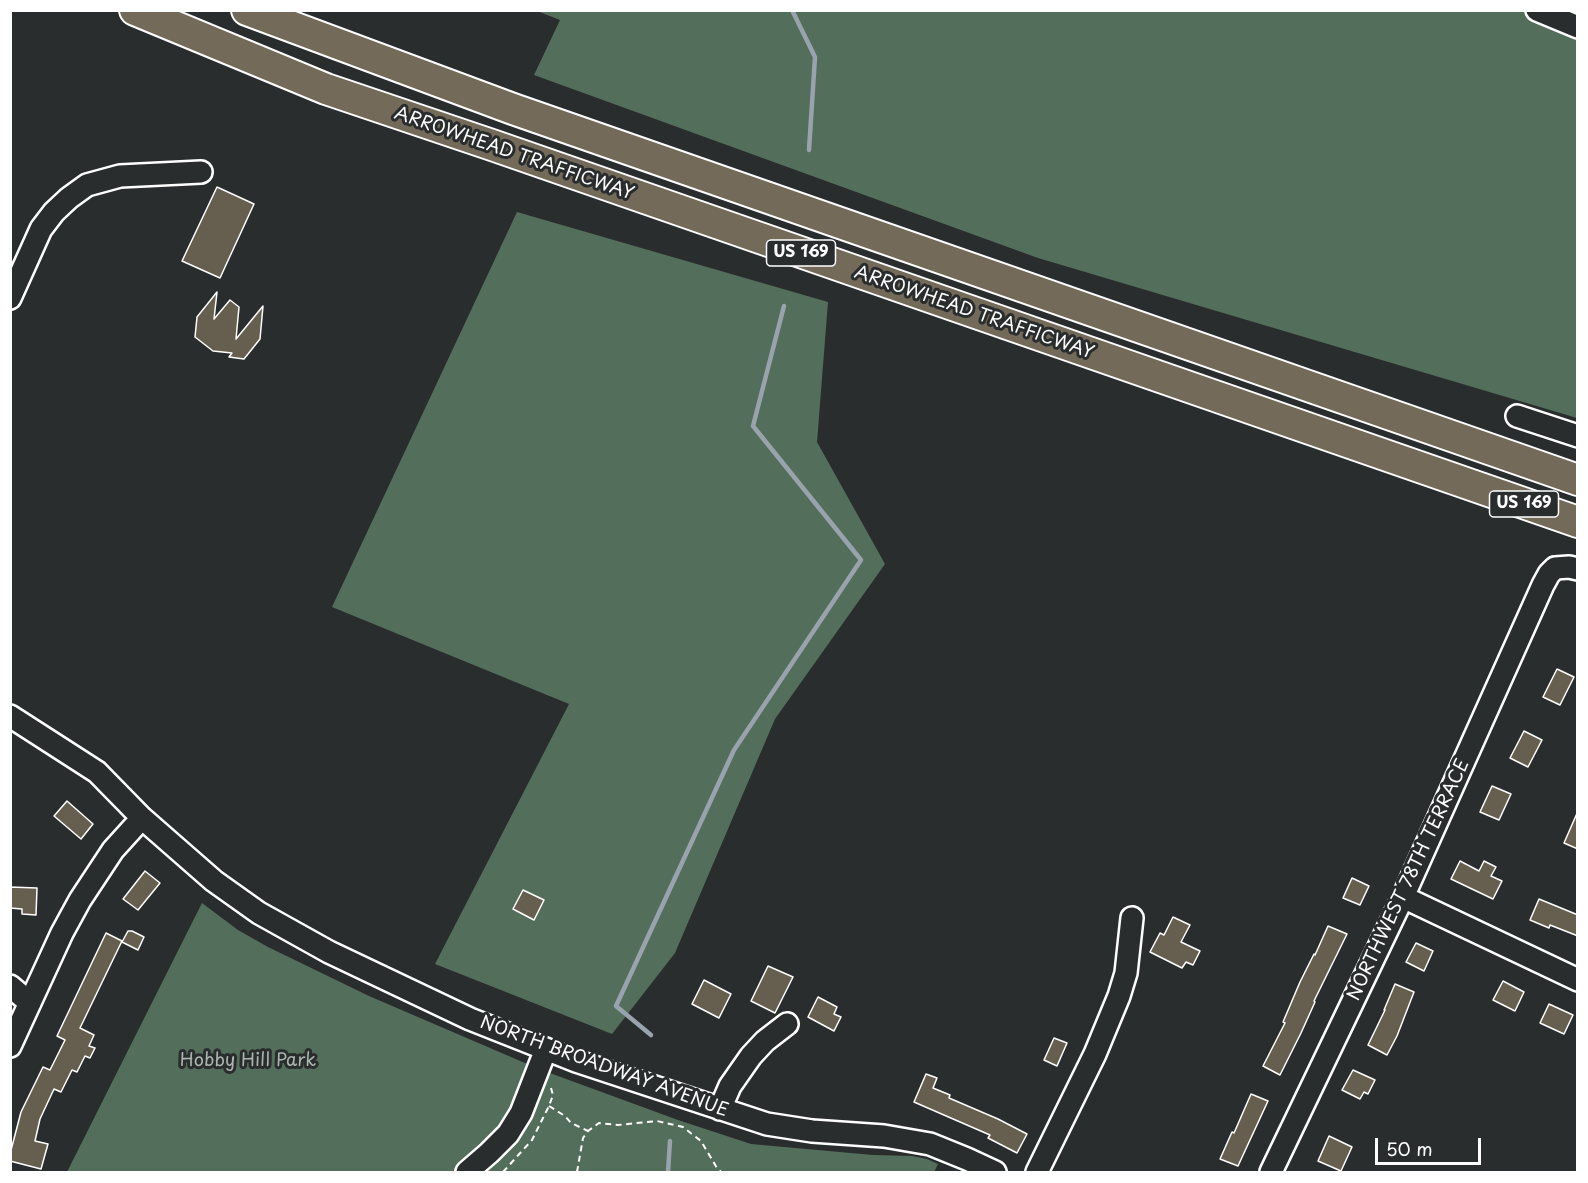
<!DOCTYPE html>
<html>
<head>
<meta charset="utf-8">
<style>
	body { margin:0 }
	#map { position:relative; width:1588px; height:1183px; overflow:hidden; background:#2a2d2e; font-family:"Playpen Sans",sans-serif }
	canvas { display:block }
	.frame { position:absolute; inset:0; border:12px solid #fff; pointer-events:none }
	.scale { position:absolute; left:1375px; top:1138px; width:106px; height:27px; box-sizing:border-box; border:3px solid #fff; border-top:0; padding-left:8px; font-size:18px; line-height:21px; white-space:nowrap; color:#fff; -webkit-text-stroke:4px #2a2d2e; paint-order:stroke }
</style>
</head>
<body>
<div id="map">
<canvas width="1588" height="1183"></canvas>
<div class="frame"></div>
<div class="scale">50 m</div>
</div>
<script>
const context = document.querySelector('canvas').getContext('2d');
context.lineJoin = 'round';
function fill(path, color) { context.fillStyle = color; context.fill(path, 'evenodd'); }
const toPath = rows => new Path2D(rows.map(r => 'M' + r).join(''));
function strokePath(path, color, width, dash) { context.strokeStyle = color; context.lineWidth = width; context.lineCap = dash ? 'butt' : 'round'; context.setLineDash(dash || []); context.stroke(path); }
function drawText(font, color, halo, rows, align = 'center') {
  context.font = font + ' "Playpen Sans",sans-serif'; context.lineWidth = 6; context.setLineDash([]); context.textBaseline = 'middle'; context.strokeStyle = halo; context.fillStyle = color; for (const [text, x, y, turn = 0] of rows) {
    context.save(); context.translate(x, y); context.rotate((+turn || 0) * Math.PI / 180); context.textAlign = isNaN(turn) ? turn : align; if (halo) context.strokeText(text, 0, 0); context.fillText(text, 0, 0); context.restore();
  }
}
fill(toPath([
	[537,11,1577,11,1577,418,1038,258,534,75,560,20],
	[517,212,828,302,817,442,885,564,775,719,675,953,612,1034,435,964,569,704,332,607],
	[202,903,238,930,268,947,369,996,539,1069,678,1120,751,1144,873,1155,912,1156,927,1159,938,1164,934,1172,67,1172]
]), '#546e5c');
strokePath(toPath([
	[792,10,815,57,809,150],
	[651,1035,616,1006,734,750,861,560,753,426,784,306],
	[668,1172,670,1141]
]), '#98a3ad', 4.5);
const building = toPath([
	[217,187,254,204,220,278,182,261,217,187],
	[217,292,214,319,230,300,239,307,236,339,263,306,260,339,244,359,229,357,232,353,213,351,195,337,197,317,217,292],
	[1557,669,1574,677,1560,705,1543,697,1557,669],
	[1524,731,1542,740,1528,767,1510,758,1524,731],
	[1492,786,1511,794,1499,820,1480,812,1492,786],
	[67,801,93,824,81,839,54,816,67,801],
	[1578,811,1578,849,1564,843,1578,811],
	[1460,861,1479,871,1484,861,1496,867,1491,876,1502,881,1493,899,1451,879,1460,861],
	[145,871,160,883,138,910,123,899,145,871],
	[1352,878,1369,886,1360,905,1343,898,1352,878],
	[10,887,37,888,36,915,22,914,22,909,10,908,10,887],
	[523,890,544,900,534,920,513,909,523,890],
	[1539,899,1578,915,1578,936,1550,925,1549,928,1530,920,1539,899],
	[1173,917,1190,925,1181,942,1200,951,1193,965,1186,962,1182,968,1150,952,1160,933,1164,935,1173,917],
	[1328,926,1347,934,1314,1001,1315,1002,1301,1033,1280,1075,1263,1066,1285,1023,1283,1022,1300,982,1314,954,1315,955,1328,926],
	[128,931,132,931,144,937,138,950,122,942,128,931],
	[106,933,122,941,80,1028,94,1035,89,1046,95,1048,90,1058,85,1056,77,1072,72,1070,61,1092,54,1089,40,1119,35,1141,48,1144,41,1169,10,1161,10,1154,21,1112,43,1067,50,1070,65,1040,57,1036,106,933],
	[1416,943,1433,951,1424,971,1406,962,1416,943],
	[768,966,793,977,775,1013,751,1001,768,966],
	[704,980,731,994,719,1018,692,1004,704,980],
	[1503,981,1524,992,1515,1011,1493,1000,1503,981],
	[1395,984,1414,992,1397,1036,1387,1055,1368,1045,1385,1010,1384,1010,1395,984],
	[818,997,837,1007,834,1014,841,1017,834,1031,808,1017,818,997],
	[1549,1004,1573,1015,1564,1034,1540,1023,1549,1004],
	[1054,1038,1067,1043,1057,1066,1044,1060,1054,1038],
	[1353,1070,1375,1080,1368,1094,1364,1092,1360,1099,1342,1090,1353,1070],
	[926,1074,937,1078,933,1088,950,1095,949,1098,998,1119,1027,1134,1017,1153,988,1138,990,1135,914,1102,926,1074],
	[1251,1094,1268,1101,1238,1166,1220,1159,1232,1132,1234,1133,1251,1094],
	[1329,1136,1352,1147,1341,1171,1318,1161,1329,1136]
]);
fill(building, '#665e4f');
strokePath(building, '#fff', 1.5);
const minor = toPath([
	[1537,10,1578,27],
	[10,298,41,229,54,212,69,198,87,185,120,176,201,172],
	[1517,416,1578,436],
	[10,716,97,772,142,818,214,881,259,913,329,952,470,1019,576,1061,767,1124,812,1131,884,1136,930,1144,967,1159,995,1172],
	[1403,897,1578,980],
	[10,986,30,1003],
	[10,1046,62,933,80,900,113,850,142,818],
	[720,1109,730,1086,751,1056,765,1041,787,1024],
	[467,1172,489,1153,508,1134,521,1113,546,1049],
	[1037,1172,1095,1054,1119,996,1126,973,1132,918],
	[1271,1172,1403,897,1543,585,1549,574,1555,568,1569,567,1578,569]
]);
const highway = toPath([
	[135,10,326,89,492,145,1578,522],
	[247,10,513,109,1578,480]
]);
strokePath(minor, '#fff', 26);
strokePath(highway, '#fff', 34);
strokePath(toPath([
	[549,1106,565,1116,571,1123,588,1131],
	[503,1172,532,1140,549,1106,553,1095,551,1088],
	[577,1172,583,1138,588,1131,599,1123,618,1125,657,1121,683,1127,701,1141,717,1168,721,1172]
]), '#fff', 2, [6, 4.5]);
strokePath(minor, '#2a2d2e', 21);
strokePath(highway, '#746a5a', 30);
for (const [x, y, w] of [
	[801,253,69],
	[1524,504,69]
]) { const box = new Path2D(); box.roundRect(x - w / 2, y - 13, w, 26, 4.5); context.fillStyle = '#2a2d2e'; context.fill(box); strokePath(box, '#fff', 1.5); }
drawText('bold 16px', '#fff', null, [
	["US 169",801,253],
	["US 169",1524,504]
]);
drawText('18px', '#fff', '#2a2d2e', [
	["ARROWHEAD TRAFFICWAY",514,154,19],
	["ARROWHEAD TRAFFICWAY",974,313,19],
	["NORTHWEST 78TH TERRACE",1409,880,-65],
	["NORTH BROADWAY AVENUE",604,1067,20]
]);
drawText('18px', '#aab6ae', '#2a2d2e', [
	["Hobby Hill Park",248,1061]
]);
</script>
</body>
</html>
